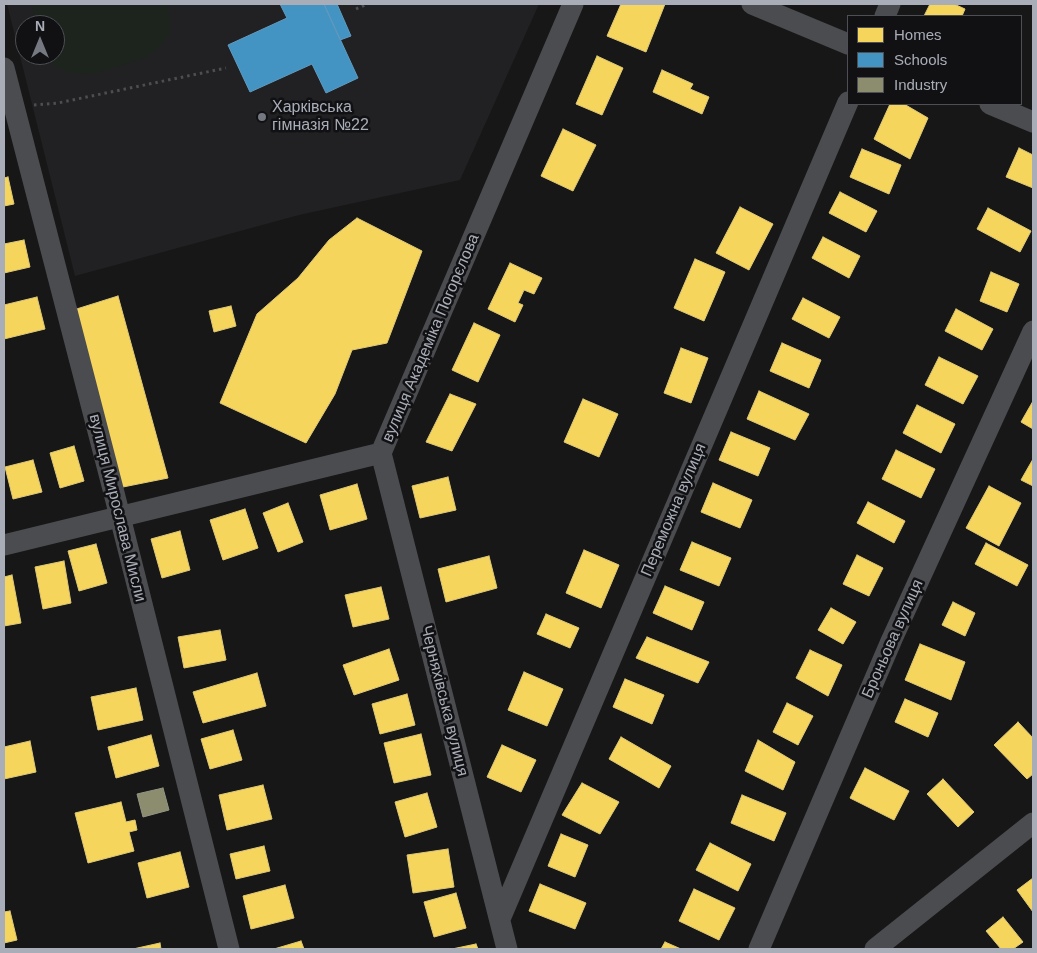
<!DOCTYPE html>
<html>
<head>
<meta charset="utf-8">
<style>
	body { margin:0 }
	#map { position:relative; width:1037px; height:953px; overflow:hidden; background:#171717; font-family:Helvetica,sans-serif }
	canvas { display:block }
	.frame { position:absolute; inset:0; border:5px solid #a8adb8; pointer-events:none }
	.legend { position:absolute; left:847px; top:15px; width:175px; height:90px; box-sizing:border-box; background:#111113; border:1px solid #4d4f55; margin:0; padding:6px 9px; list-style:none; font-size:15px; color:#a8adb8 }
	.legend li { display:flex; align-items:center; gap:10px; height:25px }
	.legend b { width:25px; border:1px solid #4d4f55 }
	.north { position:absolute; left:15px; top:15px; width:50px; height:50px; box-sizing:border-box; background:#111113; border:1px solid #4d4f55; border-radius:50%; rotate:0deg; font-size:14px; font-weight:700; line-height:20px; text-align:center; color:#a8adb8 }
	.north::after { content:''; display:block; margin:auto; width:18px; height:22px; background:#757880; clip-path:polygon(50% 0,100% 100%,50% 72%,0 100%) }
</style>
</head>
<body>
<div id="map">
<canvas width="1037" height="953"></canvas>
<div class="frame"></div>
<ul class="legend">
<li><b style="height:14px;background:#f6d55c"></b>Homes</li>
<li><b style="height:14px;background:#4393c3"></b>Schools</li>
<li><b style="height:14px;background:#8c8c6e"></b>Industry</li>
</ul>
<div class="north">N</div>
</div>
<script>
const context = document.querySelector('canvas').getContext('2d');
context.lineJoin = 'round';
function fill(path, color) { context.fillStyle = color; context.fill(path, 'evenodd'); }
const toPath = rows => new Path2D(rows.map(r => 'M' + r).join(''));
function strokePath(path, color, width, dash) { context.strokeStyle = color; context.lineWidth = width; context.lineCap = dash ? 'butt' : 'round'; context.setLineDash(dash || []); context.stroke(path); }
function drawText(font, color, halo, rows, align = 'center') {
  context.font = font + ' Helvetica,sans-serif'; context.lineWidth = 5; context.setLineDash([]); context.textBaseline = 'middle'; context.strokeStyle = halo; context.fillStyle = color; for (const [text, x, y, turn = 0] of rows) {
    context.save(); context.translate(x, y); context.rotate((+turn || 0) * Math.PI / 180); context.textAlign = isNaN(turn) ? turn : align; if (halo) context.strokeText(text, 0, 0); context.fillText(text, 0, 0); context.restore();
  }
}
fill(toPath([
	[7,4,539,4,460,180,299,215,75,276],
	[25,25,55,25,55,55,25,55]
]), '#212123');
fill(toPath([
	[31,4,167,4,170,18,169,34,161,46,147,57,104,71,89,74,69,73,51,64,47,55,55,55,55,25,37,25]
]), '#1d241e');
const homes = toPath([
	[621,4,665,4,646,52,607,36,621,4],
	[930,4,954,4,965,9,962,16,924,16,930,4],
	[597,56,623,68,602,115,576,104,597,56],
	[662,70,693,84,690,89,709,97,702,114,653,92,662,70],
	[890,104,904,104,928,118,910,159,874,139,890,104],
	[563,129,596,145,573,191,541,176,563,129],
	[1019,148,1033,155,1033,188,1006,177,1019,148],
	[862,149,901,165,889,194,850,177,862,149],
	[8,177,14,204,4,206,4,178,8,177],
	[840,192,877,211,866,232,829,213,840,192],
	[740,207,773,224,749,270,716,253,740,207],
	[988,208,1031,231,1020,252,977,229,988,208],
	[357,218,422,251,387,343,352,350,335,394,306,443,220,403,257,314,298,278,329,240,357,218],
	[823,237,860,256,849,278,812,258,823,237],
	[24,240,30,267,4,273,4,244,24,240],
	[695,259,725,272,704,321,674,308,695,259],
	[510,263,542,278,534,294,524,290,518,303,523,305,515,322,488,309,510,263],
	[991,272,1019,284,1007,312,980,301,991,272],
	[118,296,168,478,113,489,67,312,118,296],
	[37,297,45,329,4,339,4,305,37,297],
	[803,298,840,317,829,338,792,319,803,298],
	[231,306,236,326,214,332,209,311,231,306],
	[956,309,993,329,982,350,945,331,956,309],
	[474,323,500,335,478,382,452,370,474,323],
	[782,343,821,360,809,388,770,371,782,343],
	[681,348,708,358,691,403,664,393,681,348],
	[939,357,978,376,963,404,925,385,939,357],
	[759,391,809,414,795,440,747,419,759,391],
	[450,394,476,404,452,451,426,442,450,394],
	[583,399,618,414,599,457,564,442,583,399],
	[1033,401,1033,429,1021,422,1033,401],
	[917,405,955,424,941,453,903,433,917,405],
	[731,432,770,448,758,476,719,460,731,432],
	[74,446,84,481,60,488,50,453,74,446],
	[896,450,935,469,921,498,882,479,896,450],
	[1033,459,1033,486,1021,480,1033,459],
	[33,460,42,492,13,499,5,467,33,460],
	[448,477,456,510,420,518,412,486,448,477],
	[713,483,752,500,740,528,701,512,713,483],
	[357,484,367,519,330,530,320,495,357,484],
	[989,486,1021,503,999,546,966,528,989,486],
	[868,502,905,521,894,543,857,523,868,502],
	[288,503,303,542,278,552,263,513,288,503],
	[245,509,258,548,223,560,210,520,245,509],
	[180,531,190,570,162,578,151,539,180,531],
	[692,542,731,558,719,586,680,570,692,542],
	[986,543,1028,565,1017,586,975,564,986,543],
	[96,544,107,583,79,591,68,551,96,544],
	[584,550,619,565,601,608,566,593,584,550],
	[857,555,883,568,869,596,843,584,857,555],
	[489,556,497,588,446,602,438,569,489,556],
	[64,561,71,603,43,609,35,567,64,561],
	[12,575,21,623,4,626,4,577,12,575],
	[665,586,704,602,692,630,653,613,665,586],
	[381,587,389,619,353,627,345,595,381,587],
	[953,602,975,613,965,636,942,625,953,602],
	[831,608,856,622,843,644,818,630,831,608],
	[546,614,579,628,570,648,537,634,546,614],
	[220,630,226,660,184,668,178,637,220,630],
	[647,637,709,662,698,683,636,658,647,637],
	[920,644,965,662,951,700,905,680,920,644],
	[389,649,399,680,354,695,343,665,389,649],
	[810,650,842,665,828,696,796,678,810,650],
	[524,672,563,689,547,726,508,710,524,672],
	[257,673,266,706,203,723,193,692,257,673],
	[625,679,664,695,652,724,613,707,625,679],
	[136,688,143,720,98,730,91,697,136,688],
	[407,694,415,725,380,734,372,704,407,694],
	[905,699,938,713,928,737,895,722,905,699],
	[787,703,813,716,798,745,773,732,787,703],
	[1018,722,1033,738,1033,774,1027,779,994,745,1018,722],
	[233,730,242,760,210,769,201,739,233,730],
	[421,734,431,775,394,783,384,743,421,734],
	[151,735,159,766,116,778,108,747,151,735],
	[621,737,671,766,659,788,609,759,621,737],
	[758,740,795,762,783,790,745,771,758,740],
	[30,741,36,772,4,779,4,747,30,741],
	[502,745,536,760,521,792,487,777,502,745],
	[865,768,909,791,894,820,850,798,865,768],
	[943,779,974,812,958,827,927,794,943,779],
	[582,783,619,802,600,834,562,815,582,783],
	[263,785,272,819,227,830,219,795,263,785],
	[427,793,437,827,405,837,395,802,427,793],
	[742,795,786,813,774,841,731,823,742,795],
	[121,802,126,822,135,820,137,830,129,832,134,851,88,863,75,813,121,802],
	[561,834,588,845,575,877,548,866,561,834],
	[710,843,751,864,738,891,696,870,710,843],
	[264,846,270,871,236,879,230,854,264,846],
	[448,849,454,887,413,893,407,855,448,849],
	[180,852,189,887,147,898,138,863,180,852],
	[1033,878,1033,912,1017,890,1033,878],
	[540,884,586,903,575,929,529,911,540,884],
	[285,885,294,918,251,929,243,896,285,885],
	[694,889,735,908,719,940,679,921,694,889],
	[456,893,466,928,434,937,424,902,456,893],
	[10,911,17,940,4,943,4,912,10,911],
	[1003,917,1023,942,1013,949,1001,949,986,931,1003,917],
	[301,941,304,949,274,949,301,941],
	[665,942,681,949,661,949,665,942],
	[160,943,161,949,133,949,160,943],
	[476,944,478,949,452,949,476,944]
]);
fill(homes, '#f6d55c');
strokePath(homes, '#dfc978', 1);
const schools = toPath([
	[280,4,324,4,358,78,326,93,312,64,250,92,228,45,287,18,280,4],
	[324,4,337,4,351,36,340,40,324,4]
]);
fill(schools, '#4393c3');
strokePath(schools, '#619bc0', 1);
const industry = toPath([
	[163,788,169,810,143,817,137,794,163,788]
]);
fill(industry, '#8c8c6e');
strokePath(industry, '#949684', 1);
strokePath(toPath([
	[356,9,367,4],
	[34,105,58,103,226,68]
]), '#4d4e52', 3, [2.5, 4]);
strokePath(toPath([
	[752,4,848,44],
	[885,16,890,4],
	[4,68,113,489,229,949],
	[990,104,1033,122],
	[381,453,507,949],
	[4,545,381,453,573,4],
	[500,919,848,102],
	[759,949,892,639,1033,331],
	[875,949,1033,823]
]), '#4b4c50', 21);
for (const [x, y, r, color] of [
	[262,117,5,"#757880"]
]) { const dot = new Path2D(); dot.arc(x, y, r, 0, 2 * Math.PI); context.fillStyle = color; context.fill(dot); strokePath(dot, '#111113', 2); }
drawText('16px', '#a8adb8', '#111113', [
	["Харківська",272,108],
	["гімназія №22",272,126]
], 'left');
drawText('16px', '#a8adb8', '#111113', [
	["вулиця Академіка Погорєлова",431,338,-67],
	["вулиця Мирослава Мисли",117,508,76],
	["Переможна вулиця",674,510,-67],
	["Броньова вулиця",893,639,-66],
	["Черняхівська вулиця",444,701,76]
]);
</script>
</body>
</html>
